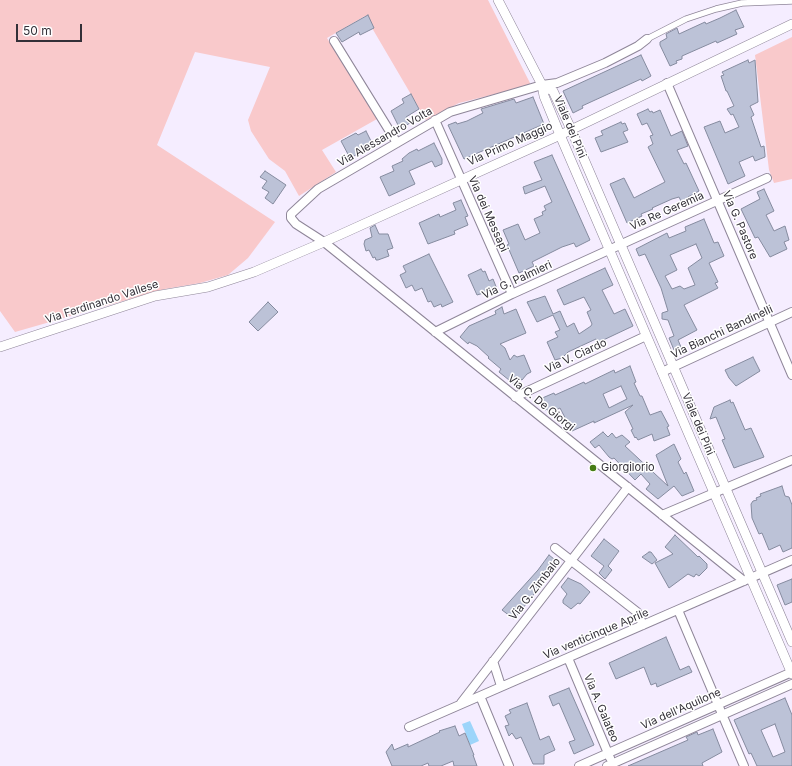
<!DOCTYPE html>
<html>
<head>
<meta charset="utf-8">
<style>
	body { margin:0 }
	#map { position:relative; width:792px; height:766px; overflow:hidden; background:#f5edff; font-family:Inter,sans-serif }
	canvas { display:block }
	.scale { position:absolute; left:16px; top:24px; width:66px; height:18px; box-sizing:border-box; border:2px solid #333038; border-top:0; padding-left:5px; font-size:12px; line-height:14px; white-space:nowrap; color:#333038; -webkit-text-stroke:3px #fff; paint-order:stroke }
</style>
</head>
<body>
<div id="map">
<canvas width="792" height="766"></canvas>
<div class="scale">50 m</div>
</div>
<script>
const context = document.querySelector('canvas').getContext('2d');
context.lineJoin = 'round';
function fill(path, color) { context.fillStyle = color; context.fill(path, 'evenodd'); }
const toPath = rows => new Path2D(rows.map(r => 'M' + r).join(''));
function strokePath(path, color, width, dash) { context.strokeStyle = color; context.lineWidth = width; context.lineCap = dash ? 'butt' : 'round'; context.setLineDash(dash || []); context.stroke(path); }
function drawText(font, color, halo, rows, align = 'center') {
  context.font = font + ' Inter,sans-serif'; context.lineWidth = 3; context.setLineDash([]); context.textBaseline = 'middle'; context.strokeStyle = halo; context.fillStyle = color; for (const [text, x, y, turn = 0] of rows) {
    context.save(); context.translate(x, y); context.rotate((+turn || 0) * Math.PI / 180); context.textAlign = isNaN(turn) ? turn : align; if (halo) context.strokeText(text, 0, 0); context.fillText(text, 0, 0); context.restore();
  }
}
fill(toPath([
	[0,0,488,0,531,85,459,103,426,120,365,16,327,38,377,119,322,150,336,172,299,196,285,171,269,159,251,131,248,120,270,67,195,52,157,145,275,222,248,258,228,275,200,283,165,289,15,332,0,311],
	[792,37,792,179,774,183,769,170,755,55]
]), '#f9c9cb');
fill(toPath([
	[470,721,479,741,470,745,462,724]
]), '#9dd5fa');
const building = toPath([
	[736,10,744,27,735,30,737,34,717,43,716,41,682,56,682,59,676,61,677,63,670,66,660,45,660,42,667,38,666,34,677,28,679,34,705,22,706,24,720,18,736,10],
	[368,15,374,28,360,35,359,32,342,42,336,33,368,15],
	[641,55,651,76,642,81,641,79,582,106,583,108,573,113,563,91,641,55],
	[748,60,749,63,755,60,758,102,750,106,754,115,751,117,761,147,764,146,765,155,765,157,755,161,753,156,739,162,745,176,728,184,704,127,720,121,725,133,739,127,733,114,731,115,727,109,734,106,727,91,726,91,721,76,724,75,722,72,748,60],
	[411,94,419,109,406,117,410,123,400,129,391,111,404,103,402,99,411,94],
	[533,97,544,124,464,159,448,125,456,122,457,124,467,121,483,113,481,109,514,99,516,103,533,97],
	[648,109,650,112,652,111,653,113,660,110,671,136,682,131,688,146,677,150,684,164,686,163,699,191,688,197,689,200,682,203,679,197,672,199,652,208,653,209,641,214,642,216,627,223,610,184,624,178,634,198,665,182,648,147,653,144,650,136,653,135,647,123,642,125,637,114,648,109],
	[621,122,622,124,625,123,628,130,623,132,628,142,601,152,595,138,603,135,601,131,621,122],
	[366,131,372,143,369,144,371,147,350,158,341,141,356,133,358,135,366,131],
	[434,143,442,159,442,164,435,167,432,161,409,171,415,184,389,196,380,177,394,171,392,166,403,161,402,159,409,153,417,149,418,151,434,143],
	[552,155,590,240,576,247,574,243,562,247,532,262,534,266,519,273,507,245,509,244,503,230,518,224,525,240,540,233,534,219,543,215,542,212,546,210,544,206,552,202,545,186,525,194,523,187,542,180,534,162,552,155],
	[265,171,286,185,273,204,265,198,269,192,262,188,267,181,260,177,265,171],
	[764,189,774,211,766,215,774,231,785,226,789,240,784,242,787,249,770,257,758,237,755,238,741,209,760,199,757,192,764,189],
	[461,200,468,216,465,217,468,225,454,231,455,234,428,244,419,223,439,214,440,217,456,210,453,203,461,200],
	[704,219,714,243,718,242,724,256,709,263,718,282,715,283,718,288,684,305,697,330,678,340,681,347,674,350,669,338,674,336,668,320,662,319,662,313,668,311,661,288,645,254,639,256,636,249,667,233,669,238,686,231,685,227,704,219],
	[696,244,702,258,688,268,695,285,684,289,680,286,672,289,665,276,677,270,670,255,696,244],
	[375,225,379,234,388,234,393,248,387,250,389,256,378,260,376,260,375,257,373,258,369,250,366,251,364,244,365,240,372,237,370,228,375,225],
	[429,254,453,302,442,307,441,304,434,307,431,301,428,302,422,288,415,291,412,285,406,288,400,275,406,272,403,266,429,254],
	[605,268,613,285,602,290,614,314,625,309,633,326,597,343,596,339,568,352,562,358,555,360,547,342,558,337,555,332,560,330,553,315,537,322,527,302,545,296,553,314,560,311,567,327,574,323,579,334,591,326,592,324,587,312,591,310,584,297,564,305,557,290,605,268],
	[481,269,483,272,485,271,489,281,493,279,497,289,477,295,468,275,481,269],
	[268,302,278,312,258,331,249,322,268,302],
	[502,307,504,314,516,309,526,333,500,344,505,348,510,360,514,355,517,357,524,355,531,372,527,374,522,380,519,378,514,384,499,372,501,369,488,358,489,357,477,346,469,342,468,344,460,337,469,326,496,314,495,311,502,307],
	[753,357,760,371,736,386,729,378,725,370,753,357],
	[630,366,636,382,634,383,640,396,642,396,650,415,661,411,669,426,667,427,670,435,654,441,652,434,638,440,636,437,635,438,631,430,633,429,625,412,633,405,594,423,594,421,572,431,560,408,549,413,547,409,545,410,540,399,554,393,555,395,584,382,585,384,614,370,615,373,630,366],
	[621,386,627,399,609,408,603,394,621,386],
	[730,400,731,403,733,402,745,430,751,428,764,457,734,468,722,440,725,439,716,417,710,419,714,407,730,400],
	[603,432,608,437,612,433,616,438,622,435,630,442,625,446,668,486,656,455,674,444,681,459,678,462,684,474,686,472,694,491,682,496,674,486,658,499,646,489,650,484,641,474,635,480,614,458,612,459,609,457,599,445,595,448,590,442,603,432],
	[782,486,785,496,789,497,792,505,792,548,783,552,780,545,769,550,762,533,759,534,752,518,751,504,753,501,757,500,756,498,761,496,760,494,782,486],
	[675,535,698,557,699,556,707,564,707,568,699,576,696,574,694,577,688,574,669,588,655,563,673,554,665,547,675,535],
	[604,539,619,551,608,566,612,570,605,579,599,573,604,566,591,556,604,539],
	[649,552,651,552,657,560,652,564,642,557,649,552],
	[549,555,559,563,514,619,502,610,538,570,549,555],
	[568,578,581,584,590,592,580,604,578,603,571,609,563,603,563,600,567,594,561,587,568,578],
	[792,579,792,602,785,605,777,585,792,579],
	[666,637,680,670,689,666,692,672,657,687,656,683,651,685,644,667,616,679,609,663,666,637],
	[569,688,594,745,574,754,569,742,575,740,559,703,553,706,549,696,569,688],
	[785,698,792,715,792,766,757,766,751,753,749,754,734,720,785,698],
	[775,724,785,752,773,757,761,730,775,724],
	[527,703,540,740,549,736,555,750,544,755,544,764,533,764,521,737,516,739,512,733,509,736,505,726,509,725,505,716,511,713,509,710,527,703],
	[455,726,459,736,465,733,474,755,473,755,477,766,454,766,453,761,441,766,429,766,428,763,421,766,392,766,386,752,392,744,394,750,408,744,408,747,440,732,439,731,455,726],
	[713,729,722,752,702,763,703,766,628,766,688,740,686,737,697,732,698,735,713,729]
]);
fill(building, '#bcc2d7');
strokePath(building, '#858b9f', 1);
const pedestrian = toPath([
	[647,39,686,19,716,9,742,3,792,1]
]);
const minor = toPath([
	[647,39,638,46,605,63,557,83,542,85,450,112,318,189,291,214,291,218,296,224,324,242,744,581],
	[334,41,397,143],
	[667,83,792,375],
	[435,120,512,294],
	[435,332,512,294,767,178],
	[662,372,792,312],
	[515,397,646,336],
	[662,515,792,460],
	[555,548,637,612,643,625],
	[678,610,744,766],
	[568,658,610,758],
	[493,661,501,686],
	[480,696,509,766],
	[461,703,628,487],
	[409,727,792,560],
	[579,766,792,672],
	[607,766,792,684]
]);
const tertiary = toPath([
	[498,0,542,85,544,96,560,135,792,674],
	[542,85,553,91,571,129,792,642],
	[0,347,155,296,208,287,254,272,324,242,556,137,792,24]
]);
strokePath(pedestrian, '#8f8699', 7);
strokePath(minor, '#8f8699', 10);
strokePath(tertiary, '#8f8699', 10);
strokePath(pedestrian, '#fff', 5.5);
strokePath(minor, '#fff', 8);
strokePath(tertiary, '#fff', 9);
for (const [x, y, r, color] of [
	[593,468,4,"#467d14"]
]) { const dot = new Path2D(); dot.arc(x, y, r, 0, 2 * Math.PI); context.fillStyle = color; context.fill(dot); strokePath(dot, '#fff', 1.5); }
drawText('11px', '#333038', '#fff', [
	["Viale dei Pini",570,127,67],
	["Via Alessandro Volta",385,137,-30],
	["Via Primo Maggio",510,144,-24],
	["Via Re Geremia",667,211,-24],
	["Via dei Messapi",488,214,66],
	["Via G. Pastore",740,225,67],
	["Via G. Palmieri",517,280,-25],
	["Via Ferdinando Vallese",102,302,-18],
	["Via Bianchi Bandinelli",722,332,-25],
	["Via V. Ciardo",576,356,-25],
	["Via C. De Giorgi",541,403,39],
	["Viale dei Pini",698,424,67],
	["Via G. Zimbalo",535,589,-52],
	["Via venticinque Aprile",596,634,-23],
	["Via A. Galateo",601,708,67],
	["Via dell'Aquilone",681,709,-24]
]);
drawText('11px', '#333038', '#fff', [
	["Giorgilorio",601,468]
], 'left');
</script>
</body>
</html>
